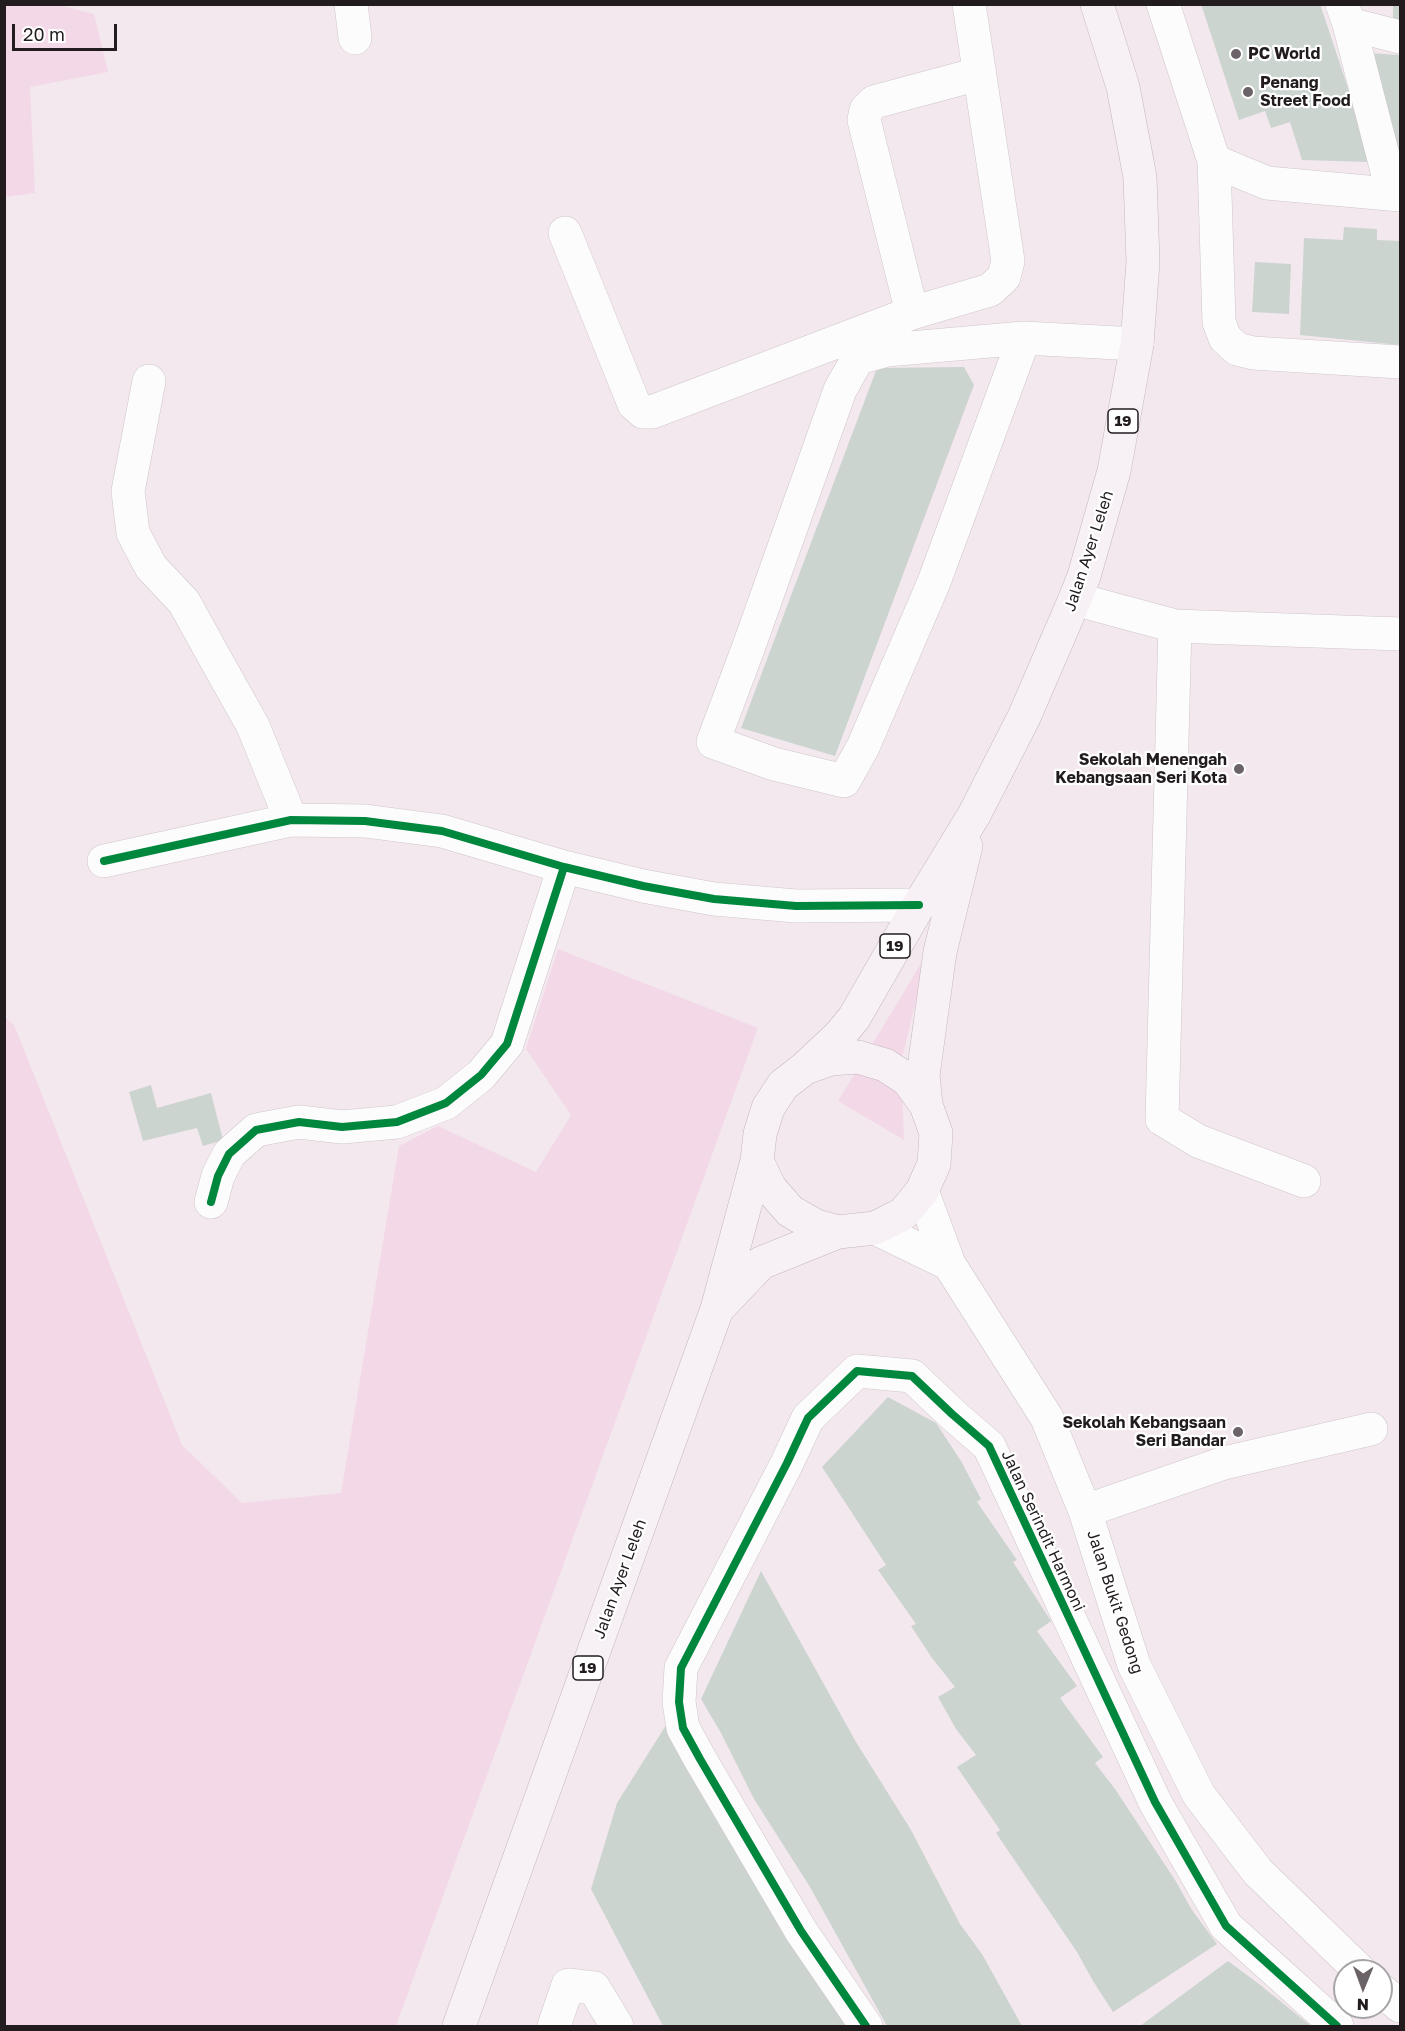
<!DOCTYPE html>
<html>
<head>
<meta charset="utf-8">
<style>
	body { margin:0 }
	#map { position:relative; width:1405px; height:2031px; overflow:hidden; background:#f3e8ee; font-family:"Golos Text",sans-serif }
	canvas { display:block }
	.frame { position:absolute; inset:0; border:6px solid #221c1f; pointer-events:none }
	.north { position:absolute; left:1333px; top:1959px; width:60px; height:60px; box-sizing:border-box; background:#fff; border:2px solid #a7a4a5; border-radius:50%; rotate:181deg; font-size:16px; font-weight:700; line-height:24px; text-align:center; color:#221c1f }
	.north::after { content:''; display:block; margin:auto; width:21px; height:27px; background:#6b6367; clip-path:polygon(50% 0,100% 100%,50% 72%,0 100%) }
	.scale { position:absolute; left:12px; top:24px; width:105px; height:27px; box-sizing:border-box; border:3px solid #221c1f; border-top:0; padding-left:8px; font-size:18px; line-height:21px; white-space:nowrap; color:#221c1f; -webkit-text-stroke:4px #fff; paint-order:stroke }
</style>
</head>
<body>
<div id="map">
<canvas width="1405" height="2031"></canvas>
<div class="frame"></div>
<div class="north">N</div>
<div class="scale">20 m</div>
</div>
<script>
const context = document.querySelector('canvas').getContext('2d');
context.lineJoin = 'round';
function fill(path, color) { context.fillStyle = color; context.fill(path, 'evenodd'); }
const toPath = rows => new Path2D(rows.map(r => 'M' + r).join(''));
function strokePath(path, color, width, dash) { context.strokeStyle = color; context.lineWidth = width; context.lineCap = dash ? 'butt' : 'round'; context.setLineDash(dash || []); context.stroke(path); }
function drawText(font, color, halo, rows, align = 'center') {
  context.font = font + ' "Golos Text",sans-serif'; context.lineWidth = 4.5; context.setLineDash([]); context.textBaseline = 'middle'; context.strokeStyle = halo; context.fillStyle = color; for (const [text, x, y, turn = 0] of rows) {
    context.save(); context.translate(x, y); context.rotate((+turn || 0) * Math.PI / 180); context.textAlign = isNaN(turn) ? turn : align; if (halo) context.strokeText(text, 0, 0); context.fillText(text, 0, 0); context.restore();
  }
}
fill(toPath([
	[5,4,59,5,94,14,108,72,30,87,35,193,5,197],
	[558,949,758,1028,396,2026,5,2026,5,1017,14,1025,182,1445,242,1503,341,1493,399,1146,438,1126,536,1172,571,1115,526,1049],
	[928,952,901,1062,904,1140,838,1101]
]), '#f3d8e7');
fill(toPath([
	[1201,4,1320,4,1357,115,1369,162,1302,160,1290,122,1271,128,1265,111,1239,120],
	[1393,4,1400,4,1400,28,1393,27],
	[1368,53,1400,55,1400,168],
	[1344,227,1377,229,1377,240,1400,241,1400,345,1300,335,1304,238,1343,240],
	[1255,262,1291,264,1289,314,1252,312],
	[964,367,974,385,835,756,741,728,877,368],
	[151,1085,157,1108,211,1093,223,1140,203,1146,197,1128,143,1141,129,1092],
	[888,1397,936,1423,961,1461,981,1499,977,1502,1017,1560,1013,1562,1051,1621,1037,1631,1077,1686,1060,1698,1103,1757,1095,1763,1115,1789,1175,1880,1192,1910,1217,1944,1113,2012,1093,1981,1077,1952,996,1833,1000,1830,957,1767,976,1755,956,1729,938,1697,955,1687,932,1658,911,1626,916,1624,878,1570,886,1565,822,1467],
	[761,1571,856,1742,911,1830,960,1924,982,1954,1022,2026,887,2026,810,1887,754,1799,721,1733,701,1699],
	[668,1722,857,2026,663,2026,591,1889,617,1803],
	[1228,1961,1259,1984,1311,2026,1140,2026]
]), '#ccd4d0');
const minor = toPath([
	[351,4,355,38],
	[1163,4,1214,161,1219,322,1225,338,1237,349,1253,353,1400,362],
	[1342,4,1349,24,1393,194],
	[1349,24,1400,37],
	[1214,161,1267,183,1400,195],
	[565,233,634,404,643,412,652,412,912,313,990,290,1004,277,1008,261,969,4],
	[912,313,864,120,866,110,874,102,978,74],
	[1024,338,934,582,863,747,844,781,774,764,713,742,749,646,840,390,858,358,887,350,1024,338,1137,344],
	[149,381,128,491,133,533,151,567,184,602,216,660,253,726,291,820],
	[1075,599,1175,626,1400,634],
	[1175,626,1162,1119,1198,1141,1304,1181],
	[104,861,291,820,365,821,442,831,564,867,643,886,714,899,796,906,919,905],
	[922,1191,949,1264,1047,1418,1085,1511,1134,1665,1199,1795,1258,1872,1360,1971],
	[211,1202,218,1176,229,1154,256,1130,299,1122,342,1127,397,1122,446,1103,481,1075,507,1044,564,867],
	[875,1228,949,1264],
	[1085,1511,1224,1463,1371,1429],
	[1381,1990,1400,2006],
	[554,2026,568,1985,594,1988,617,2026],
	[866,2026,801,1931,700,1759,683,1728,679,1702,681,1668,787,1463,808,1418,857,1371,912,1376,952,1414,989,1446,1155,1802,1226,1926,1337,2026]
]);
const major = toPath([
	[858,1057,885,1065,908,1080,926,1105,936,1133,934,1164,922,1191,903,1214,875,1228,838,1232,816,1226,790,1211,770,1188,757,1161,760,1134,768,1108,783,1085,805,1068,831,1059,858,1057],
	[805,1068,839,1036,854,1018,919,905,974,815,1024,717,1075,599,1084,576,1114,471,1137,344,1143,262,1140,177,1123,87,1097,4],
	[926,1105,923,1075,940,952,966,846],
	[720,1306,761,1263,838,1232],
	[459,2026,717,1309,757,1161]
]);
strokePath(minor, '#cec5ca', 34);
strokePath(major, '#c5b6bf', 34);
strokePath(minor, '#fdfcfc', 33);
strokePath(major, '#f7f1f5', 33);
strokePath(toPath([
	[104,861,291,820,365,821,442,831,564,867,643,886,714,899,796,906,919,905],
	[211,1202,218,1176,229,1154,256,1130,299,1122,342,1127,397,1122,446,1103,481,1075,507,1044,564,867],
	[866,2026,801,1931,700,1759,683,1728,679,1702,681,1668,787,1463,808,1418,857,1371,912,1376,952,1414,989,1446,1155,1802,1226,1926,1337,2026]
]), '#00873e', 8);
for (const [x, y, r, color] of [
	[1236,54,6,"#6b6367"],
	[1248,92,6,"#6b6367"],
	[1239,769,6,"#6b6367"],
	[1238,1432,6,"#6b6367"]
]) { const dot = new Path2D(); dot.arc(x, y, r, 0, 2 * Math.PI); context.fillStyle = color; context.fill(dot); strokePath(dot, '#fff', 2); }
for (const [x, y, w] of [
	[1123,421,30],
	[895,946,30],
	[588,1668,30]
]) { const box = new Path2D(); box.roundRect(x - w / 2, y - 12, w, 24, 4.5); context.fillStyle = '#fff'; context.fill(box); strokePath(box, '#221c1f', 1.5); }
drawText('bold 15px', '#221c1f', null, [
	["19",1123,421],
	["19",895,946],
	["19",588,1668]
]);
drawText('bold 16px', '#221c1f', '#fff', [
	["PC World",1248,54],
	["Penang",1260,83],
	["Street Food",1260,101],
	["Sekolah Menengah",1227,760,"right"],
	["Kebangsaan Seri Kota",1227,778,"right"],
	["Sekolah Kebangsaan",1226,1423,"right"],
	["Seri Bandar",1226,1441,"right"]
], 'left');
drawText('16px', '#221c1f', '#fff', [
	["Jalan Ayer Leleh",1089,551,-72],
	["Jalan Serindit Harmoni",1043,1531,65],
	["Jalan Ayer Leleh",620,1579,-70],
	["Jalan Bukit Gedong",1115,1602,72]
]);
</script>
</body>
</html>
